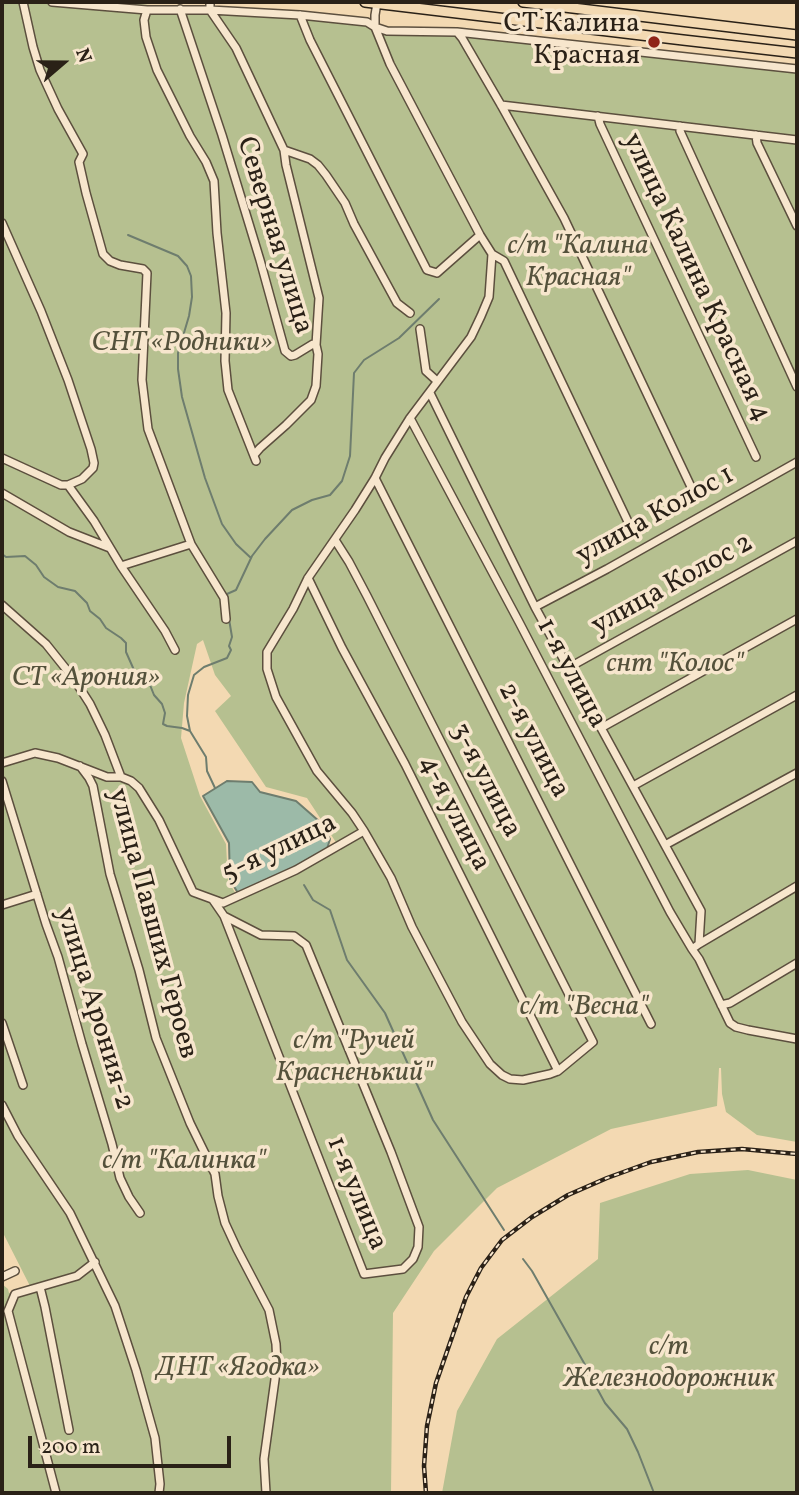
<!DOCTYPE html>
<html>
<head>
<meta charset="utf-8">
<style>
	body { margin:0 }
	#map { position:relative; width:799px; height:1495px; overflow:hidden; background:#f3d9b2; font-family:Vollkorn,serif }
	canvas { display:block }
	.frame { position:absolute; inset:0; border:4px solid #2a2117; pointer-events:none }
	.north { position:absolute; left:28px; top:28px; width:70px; height:70px; -webkit-text-stroke:5px #f7e6cd; paint-order:stroke; rotate:70deg; font-size:19px; font-weight:700; line-height:28px; text-align:center; color:#2a2117 }
	.north::after { content:''; display:block; margin:auto; width:24px; height:32px; background:#2a2117; clip-path:polygon(50% 0,100% 100%,50% 72%,0 100%) }
	.scale { position:absolute; left:28px; top:1436px; width:203px; height:32px; box-sizing:border-box; border:4px solid #2a2117; border-top:0; padding-left:9px; font-size:21px; line-height:24px; white-space:nowrap; color:#2a2117; -webkit-text-stroke:5px #f7e6cd; paint-order:stroke }
</style>
</head>
<body>
<div id="map">
<canvas width="799" height="1495"></canvas>
<div class="frame"></div>
<div class="north">N</div>
<div class="scale">200 m</div>
</div>
<script>
const context = document.querySelector('canvas').getContext('2d');
context.lineJoin = 'round';
function fill(path, color) { context.fillStyle = color; context.fill(path, 'evenodd'); }
const toPath = rows => new Path2D(rows.map(r => 'M' + r).join(''));
function strokePath(path, color, width, dash) { context.strokeStyle = color; context.lineWidth = width; context.lineCap = dash ? 'butt' : 'round'; context.setLineDash(dash || []); context.stroke(path); }
function drawText(font, color, halo, rows, align = 'center') {
  context.font = font + ' Vollkorn,serif'; context.lineWidth = 7; context.setLineDash([]); context.textBaseline = 'middle'; context.strokeStyle = halo; context.fillStyle = color; for (const [text, x, y, turn = 0] of rows) {
    context.save(); context.translate(x, y); context.rotate((+turn || 0) * Math.PI / 180); context.textAlign = isNaN(turn) ? turn : align; if (halo) context.strokeText(text, 0, 0); context.fillText(text, 0, 0); context.restore();
  }
}
fill(toPath([
	[2,2,110,2,219,10,797,66,797,1142,757,1135,726,1112,722,1094,721,1068,719,1068,717,1106,611,1129,497,1188,434,1251,393,1313,391,1493,2,1493,2,1284,8,1289,9,1293,30,1286,2,1231],
	[203,640,215,675,231,696,215,711,266,787,307,798,341,850,239,899,228,881,226,844,200,796,181,738,184,703,197,644],
	[748,1170,797,1180,797,1493,442,1493,457,1411,497,1339,598,1259,600,1203,690,1174]
]), '#b6c090');
const water = toPath([
	[227,781,252,782,260,792,296,801,320,822,330,839,327,849,287,871,238,893,230,880,229,843,203,796,227,781]
]);
fill(water, '#9cbaa8');
strokePath(water, '#6e7d6e', 2);
strokePath(toPath([
	[128,235,178,256,187,266,191,276,192,297,189,316,178,353,178,369,182,397,205,478,222,524,236,544,251,558],
	[2,554,6,557,25,556,36,565,44,577,58,587,75,591,87,603,90,611,100,619,106,628,121,638,126,643,126,652,134,670,133,677,141,683,150,685,154,695,162,704,165,713,163,724,167,726,182,728,190,731,206,757,207,771,215,788],
	[228,603,227,594,236,590,252,556,265,539,292,510,312,500,330,495,342,481,350,456,354,373,364,360,399,338,439,299],
	[190,731,187,716,188,695,194,675,204,667,227,658,231,650,229,646,232,637,229,619],
	[304,885,313,900,330,910,347,960,385,1013,433,1120,504,1230],
	[523,1259,532,1271,588,1370],
	[593,1381,605,1403,627,1429,638,1452,654,1493]
]), '#6e7d6e', 2);
const minor = toPath([
	[23,2,33,47,40,70,58,109,83,154,79,162,86,193,103,254,110,261,120,265,143,269,147,273,142,380,148,429,191,544,224,598,226,619],
	[52,2,147,10,210,10,236,48,284,150,286,165,319,298,316,345],
	[210,2,210,10,300,15,367,22,375,27,387,31,457,32,462,38,501,105,564,218,693,491],
	[377,3,375,15,375,27,390,64,480,235,492,254,504,261,630,526],
	[180,9,222,135,260,260,285,351,291,356,295,355,313,344,316,345,318,354,316,386,311,400,286,425,260,448,254,455],
	[147,10,144,20,146,37,157,70,190,136,206,162,214,181,217,233,226,313,225,361,228,390,256,461],
	[300,15,310,40,427,270,437,273,480,235],
	[457,32,797,69],
	[501,105,797,140],
	[598,116,600,124,756,457],
	[680,126,680,131,797,387],
	[756,135,757,143,797,226],
	[284,150,310,159,318,165,326,175,345,203,354,224,397,303,410,313],
	[2,223,41,311,68,380,91,449,94,463,93,468,82,479,68,485,61,485,2,458],
	[420,329,426,371,437,381],
	[430,393,535,607,701,911,699,944,692,949,699,959,730,1023,736,1027,748,1030,797,1039],
	[410,418,519,622,670,912,692,949],
	[375,478,651,1024],
	[68,485,94,521,121,566,165,631,175,650],
	[2,493,69,532,110,548],
	[335,540,349,562,367,596,593,1042,558,1071,550,1074,523,1080,510,1079,502,1075,490,1064,462,1022,412,927,391,878,364,831,352,813,317,771,276,697,267,669,267,652,293,609,308,578,355,510,375,478,385,458,410,418,471,337,481,316,489,297,492,254],
	[121,566,191,544],
	[308,578,342,648,405,764,558,1071],
	[2,605,46,644,74,679,90,704,105,735,121,777],
	[535,607,607,569,797,462],
	[568,668,797,541],
	[601,728,797,619],
	[2,763,35,753,58,758,107,777,121,777,131,781,139,788,159,820,193,892,223,903,296,870,364,831],
	[80,766,89,778,93,786,110,874,139,970,156,1038,190,1123,215,1174,218,1196,225,1223,237,1249,269,1310,276,1344,277,1365,264,1459,266,1493],
	[2,781,46,924,58,957,82,1044,112,1144,120,1178,129,1197,140,1213],
	[633,786,797,695],
	[665,845,797,773],
	[213,900,224,916,364,1274,403,1269,413,1259,418,1247,419,1227,391,1152,306,945,294,936,261,935,224,916],
	[2,905,37,894],
	[699,944,797,886],
	[721,1005,730,1003,797,963],
	[2,1023,23,1085],
	[2,1105,18,1136,70,1213,115,1306,136,1370,155,1438,160,1484,159,1493],
	[2,1277,15,1271],
	[40,1287,45,1307,69,1430],
	[8,1311,56,1493],
	[8,1311,15,1294,77,1276,95,1262]
]);
const major = toPath([
	[365,2,683,40,797,53],
	[523,2,797,35]
]);
strokePath(minor, '#5c4f3e', 10);
strokePath(major, '#2a2117', 12);
strokePath(minor, '#f7e6cd', 7);
strokePath(major, '#f3d9b2', 9);
const rail = toPath([
	[426,1493,424,1466,427,1426,436,1383,466,1297,481,1268,502,1240,532,1217,568,1195,607,1178,651,1162,698,1152,742,1149,797,1154]
]);
strokePath(rail, '#2a2117', 4.5);
strokePath(rail, '#f7e6cd', 2, [5]);
for (const [x, y, r, color] of [
	[654,42,7,"#8f2418"]
]) { const dot = new Path2D(); dot.arc(x, y, r, 0, 2 * Math.PI); context.fillStyle = color; context.fill(dot); strokePath(dot, '#f7e6cd', 2.5); }
drawText('28px', '#2a2117', '#f7e6cd', [
	["СТ Калина",640,26],
	["Красная",640,58]
], 'right');
drawText('28px', '#2a2117', '#f7e6cd', [
	["Северная улица",273,236,73],
	["улица Калина Красная 4",695,278,65],
	["улица Колос 1",656,517,-29],
	["улица Колос 2",673,586,-29],
	["1-я улица",570,674,62],
	["2-я улица",532,741,63],
	["3-я улица",484,781,63],
	["4-я улица",453,814,63],
	["5-я улица",280,850,-26],
	["улица Павших Героев",151,924,75],
	["улица Арония-2",93,1009,73],
	["1-я улица",355,1194,68]
]);
drawText('italic 28px', '#54513b', '#f7e6cd', [
	["с/т \"Калина",578,248],
	["Красная\"",578,280],
	["СНТ «Родники»",182,345],
	["снт \"Колос\"",675,666],
	["СТ «Арония»",86,680],
	["с/т \"Весна\"",584,1009],
	["с/т \"Ручей",354,1043],
	["Красненький\"",354,1075],
	["с/т \"Калинка\"",184,1163],
	["с/т",669,1349],
	["Железнодорожник",669,1381],
	["ДНТ «Ягодка»",238,1370]
]);
</script>
</body>
</html>
